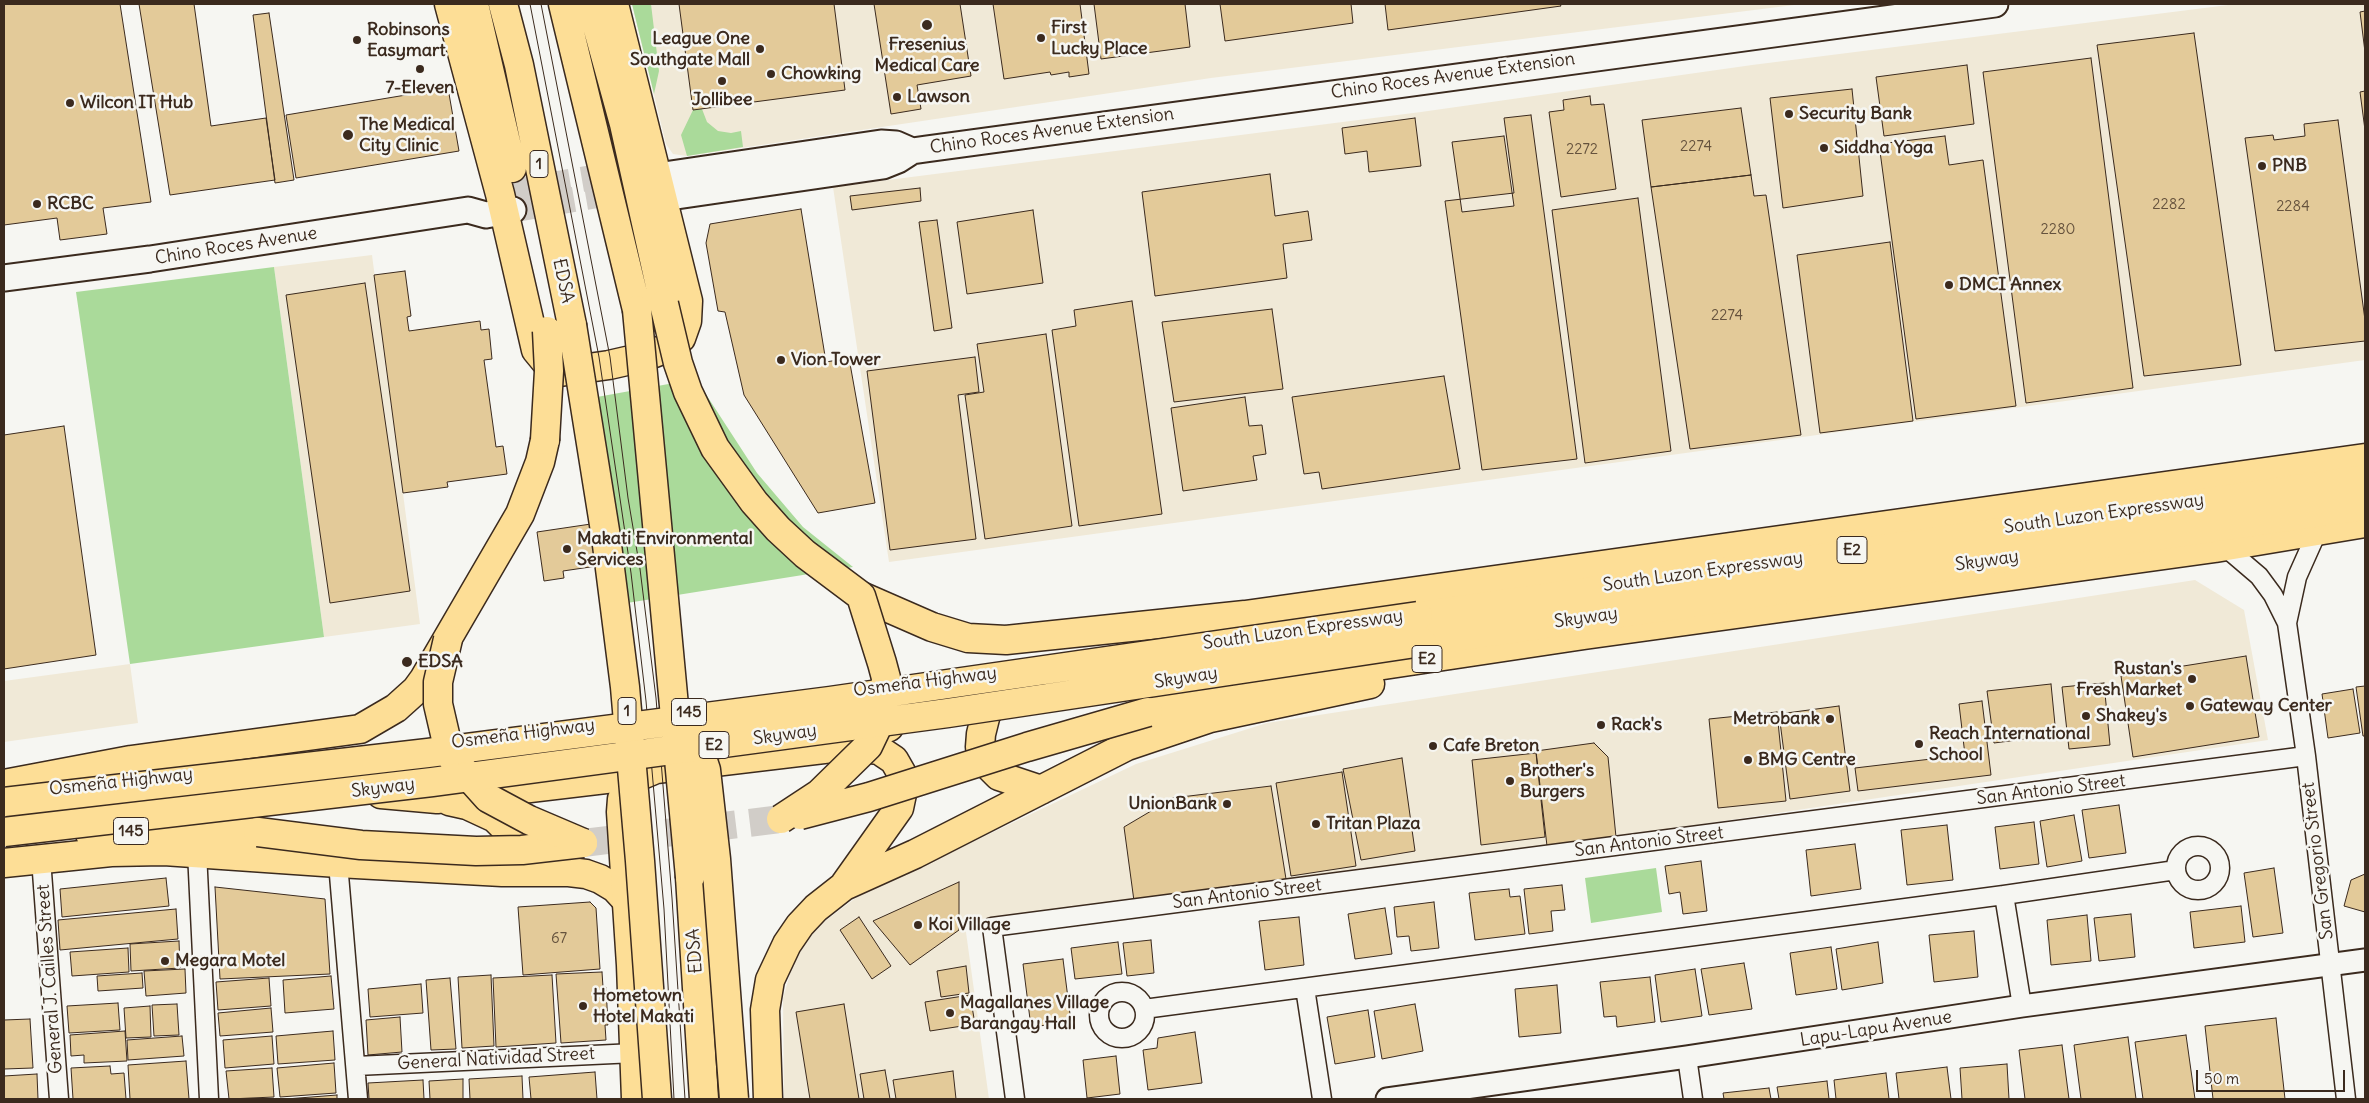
<!DOCTYPE html>
<html>
<head>
<meta charset="utf-8">
<style>
	body { margin:0 }
	#map { position:relative; width:2369px; height:1103px; overflow:hidden; background:#f6f6f2; font-family:Delius,sans-serif }
	canvas { display:block }
	.frame { position:absolute; inset:0; border:5px solid #3b2a1e; pointer-events:none }
	.scale { position:absolute; left:2196px; top:1070px; width:149px; height:22px; box-sizing:border-box; border:2px solid #3b2a1e; border-top:0; padding-left:6px; font-size:15px; line-height:18px; white-space:nowrap; color:#3b2a1e; -webkit-text-stroke:4px #f6f6f2; paint-order:stroke }
</style>
</head>
<body>
<div id="map">
<canvas width="2369" height="1103"></canvas>
<div class="frame"></div>
<div class="scale">50 m</div>
</div>
<script>
const context = document.querySelector('canvas').getContext('2d');
context.lineJoin = 'round';
function fill(path, color) { context.fillStyle = color; context.fill(path, 'evenodd'); }
const toPath = rows => new Path2D(rows.map(r => 'M' + r).join(''));
function strokePath(path, color, width, dash) { context.strokeStyle = color; context.lineWidth = width; context.lineCap = dash ? 'butt' : 'round'; context.setLineDash(dash || []); context.stroke(path); }
function drawText(font, color, halo, rows, align = 'center') {
  context.font = font + ' Delius,sans-serif'; context.lineWidth = 5; context.setLineDash([]); context.textBaseline = 'middle'; context.strokeStyle = halo; context.fillStyle = color; for (const [text, x, y, turn = 0] of rows) {
    context.save(); context.translate(x, y); context.rotate((+turn || 0) * Math.PI / 180); context.textAlign = isNaN(turn) ? turn : align; if (halo) context.strokeText(text, 0, 0); context.fillText(text, 0, 0); context.restore();
  }
}
fill(toPath([
	[632,4,1802,4,1211,78,687,156,673,154,666,144],
	[2236,4,2365,4,2365,360,889,562,833,187,1421,112,1752,65],
	[372,255,420,624,324,637,274,267],
	[2195,580,2244,610,2268,740,1616,837,1286,879,965,925,989,1099,784,1099,783,998,793,964,813,930,857,897,1136,764,1267,723],
	[130,664,138,723,4,742,4,681]
]), '#f0e9d7');
fill(toPath([
	[632,4,651,4,659,71,654,94],
	[702,109,707,122,718,131,731,133,741,131,743,147,687,156,681,135,693,110],
	[274,267,324,637,130,664,76,292],
	[696,379,757,473,803,527,853,567,627,603,597,397],
	[1656,868,1662,912,1591,923,1585,878]
]), '#aada9a');
const building = toPath([
	[4,4,120,4,151,202,103,208,107,234,60,240,57,218,4,225,4,4],
	[139,4,194,4,211,126,266,118,275,180,170,195,139,4],
	[679,4,834,4,845,90,693,110,679,4],
	[874,4,960,4,971,76,917,85,921,109,891,114,874,4],
	[993,4,1080,4,1089,74,1069,77,1069,72,1051,75,1050,72,1004,79,993,4],
	[1094,4,1185,4,1190,47,1101,59,1094,4],
	[1220,4,1351,4,1353,23,1225,41,1220,4],
	[1385,4,1560,4,1561,6,1388,30,1385,4],
	[2365,11,2365,52,2360,12,2365,11],
	[269,13,294,180,275,183,253,15,269,13],
	[2194,33,2241,365,2144,376,2097,45,2194,33],
	[2091,58,2133,388,2026,403,1983,72,2091,58],
	[1967,65,1974,124,1884,136,1876,77,1967,65],
	[448,88,459,151,296,178,286,115,448,88],
	[1852,89,1863,196,1783,208,1770,98,1852,89],
	[2365,91,2365,130,2360,92,2365,91],
	[1590,96,1591,105,1604,104,1616,189,1561,197,1549,112,1564,110,1563,100,1590,96],
	[1741,108,1751,175,1651,187,1642,120,1741,108],
	[1531,115,1577,459,1482,470,1445,201,1514,193,1504,118,1531,115],
	[1415,118,1421,166,1369,172,1367,151,1345,154,1342,128,1415,118],
	[2338,120,2365,320,2365,341,2275,351,2245,138,2273,135,2274,140,2305,136,2304,124,2338,120],
	[1504,136,1514,206,1462,212,1452,142,1504,136],
	[1945,136,1949,165,1983,160,2016,406,1916,419,1879,144,1945,136],
	[1270,174,1275,216,1308,211,1312,240,1283,244,1287,278,1155,296,1142,192,1270,174],
	[1751,175,1754,196,1766,195,1801,435,1690,449,1651,187,1751,175],
	[920,188,921,201,852,210,850,196,920,188],
	[1638,198,1671,451,1585,463,1552,210,1638,198],
	[801,209,826,362,849,358,875,503,818,513,744,395,725,312,718,311,706,243,710,224,801,209],
	[1033,210,1043,283,967,294,957,222,1033,210],
	[937,220,952,328,934,331,919,222,937,220],
	[1890,242,1913,421,1820,433,1797,255,1890,242],
	[405,271,411,316,407,317,409,331,480,321,481,330,489,329,492,359,484,360,496,447,503,446,507,474,447,482,448,487,403,493,374,275,405,271],
	[365,283,410,591,330,603,286,295,365,283],
	[1132,301,1162,514,1079,526,1052,330,1076,326,1074,310,1132,301],
	[1272,309,1283,389,1174,402,1162,322,1272,309],
	[1046,334,1072,526,985,539,965,395,984,392,977,344,1046,334],
	[975,357,979,392,958,395,976,539,890,550,867,371,975,357],
	[1444,376,1460,469,1322,489,1319,472,1304,474,1292,397,1444,376],
	[1245,397,1249,426,1262,425,1266,454,1253,456,1257,480,1183,491,1171,408,1245,397],
	[64,426,96,655,4,669,4,435,64,426],
	[591,524,597,566,563,571,564,578,544,581,537,532,591,524],
	[2246,656,2259,737,2133,757,2121,676,2246,656],
	[2104,683,2110,745,2069,749,2062,687,2104,683],
	[2051,684,2056,735,1994,743,1987,691,2051,684],
	[2365,686,2365,736,2363,736,2356,687,2365,686],
	[2353,689,2360,733,2328,738,2322,694,2353,689],
	[1982,701,1991,775,1858,791,1855,768,1965,755,1959,704,1982,701],
	[1839,706,1850,791,1790,799,1779,714,1839,706],
	[1777,712,1786,801,1718,808,1709,719,1777,712],
	[1594,743,1608,757,1616,837,1547,846,1536,751,1594,743],
	[1536,753,1545,837,1481,845,1472,760,1536,753],
	[1402,758,1415,851,1361,860,1343,769,1402,758],
	[1342,772,1356,866,1291,876,1276,783,1342,772],
	[1271,786,1286,879,1134,901,1124,827,1173,798,1271,786],
	[2119,805,2126,853,2089,858,2082,810,2119,805],
	[2074,815,2082,861,2047,867,2040,821,2074,815],
	[2034,822,2039,864,2000,869,1995,827,2034,822],
	[1947,825,1953,880,1907,885,1901,830,1947,825],
	[1855,844,1861,889,1811,896,1806,850,1855,844],
	[1701,861,1707,911,1683,914,1680,892,1669,894,1665,866,1701,861],
	[2274,868,2283,933,2253,937,2244,873,2274,868],
	[2365,874,2365,912,2344,906,2351,880,2365,874],
	[166,878,169,906,62,917,60,889,166,878],
	[959,882,959,930,910,965,873,921,959,882],
	[1562,885,1565,910,1551,911,1553,931,1529,934,1524,889,1562,885],
	[215,887,325,899,330,974,220,979,215,887],
	[1509,889,1510,897,1520,896,1525,934,1475,940,1469,893,1509,889],
	[590,902,596,908,600,969,523,975,518,907,590,902],
	[1434,902,1439,948,1411,951,1409,936,1397,937,1394,907,1434,902],
	[2241,906,2245,942,2194,948,2190,912,2241,906],
	[1385,908,1392,954,1355,959,1348,914,1385,908],
	[176,909,178,939,60,950,58,920,176,909],
	[2131,914,2135,957,2099,961,2094,918,2131,914],
	[2087,915,2091,961,2051,965,2047,920,2087,915],
	[859,917,891,966,872,979,840,930,859,917],
	[1299,917,1304,965,1265,970,1259,921,1299,917],
	[1974,931,1978,977,1934,982,1929,935,1974,931],
	[1151,940,1154,973,1127,976,1123,943,1151,940],
	[179,941,180,968,131,971,130,944,179,941],
	[1118,942,1122,974,1075,979,1071,948,1118,942],
	[1878,942,1883,983,1842,990,1836,949,1878,942],
	[1831,947,1837,989,1796,995,1790,953,1831,947],
	[128,948,129,972,72,976,70,952,128,948],
	[1063,959,1071,1022,1031,1027,1023,964,1063,959],
	[1744,963,1752,1009,1709,1015,1701,969,1744,963],
	[966,966,969,993,941,997,937,971,966,966],
	[185,969,186,993,146,996,144,971,185,969],
	[1695,969,1702,1016,1661,1022,1655,975,1695,969],
	[602,972,603,987,606,987,608,1025,605,1025,606,1040,561,1043,556,974,602,972],
	[142,973,143,988,98,991,97,976,142,973],
	[491,975,494,1046,462,1048,458,977,491,975],
	[552,975,556,1043,496,1047,493,978,552,975],
	[331,976,334,1009,285,1013,283,980,331,976],
	[1650,977,1655,1022,1617,1027,1616,1016,1604,1017,1600,982,1650,977],
	[269,978,271,1006,218,1010,216,982,269,978],
	[450,978,456,1049,431,1050,426,980,450,978],
	[421,984,423,1013,370,1017,368,989,421,984],
	[1557,985,1561,1033,1519,1037,1515,989,1557,985],
	[970,995,975,1024,930,1031,925,1002,970,995],
	[118,1003,120,1030,69,1033,67,1006,118,1003],
	[177,1004,179,1035,154,1036,152,1005,177,1004],
	[844,1004,859,1099,810,1099,796,1012,844,1004],
	[1415,1004,1423,1051,1382,1059,1374,1011,1415,1004],
	[150,1006,151,1037,126,1038,124,1008,150,1006],
	[271,1008,273,1032,220,1036,218,1013,271,1008],
	[1368,1010,1375,1057,1335,1064,1327,1017,1368,1010],
	[400,1017,402,1052,368,1055,366,1020,400,1017],
	[2276,1018,2285,1099,2213,1099,2205,1026,2276,1018],
	[30,1019,33,1068,4,1069,4,1020,30,1019],
	[125,1031,127,1061,84,1063,84,1055,71,1056,70,1035,125,1031],
	[333,1031,335,1060,278,1064,276,1036,333,1031],
	[1195,1032,1202,1083,1148,1090,1143,1050,1157,1048,1158,1038,1195,1032],
	[2186,1035,2195,1099,2143,1099,2135,1042,2186,1035],
	[182,1036,184,1056,128,1060,127,1040,182,1036],
	[272,1036,274,1064,225,1068,223,1040,272,1036],
	[2128,1037,2136,1099,2081,1099,2074,1045,2128,1037],
	[2062,1045,2069,1099,2025,1099,2019,1050,2062,1045],
	[1116,1056,1120,1094,1087,1098,1083,1060,1116,1056],
	[186,1061,189,1099,130,1099,128,1065,186,1061],
	[334,1063,336,1093,280,1097,277,1068,334,1063],
	[2007,1064,2009,1099,1962,1099,1960,1068,2007,1064],
	[110,1066,111,1074,124,1073,126,1099,73,1099,71,1068,110,1066],
	[1947,1067,1951,1099,1899,1099,1896,1073,1947,1067],
	[272,1068,274,1097,229,1099,226,1071,272,1068],
	[885,1070,890,1099,864,1099,860,1074,885,1070],
	[953,1071,956,1099,896,1099,893,1080,953,1071],
	[595,1072,597,1099,531,1099,529,1077,595,1072],
	[1886,1073,1889,1099,1836,1099,1834,1080,1886,1073],
	[37,1074,38,1099,4,1099,4,1076,37,1074],
	[522,1076,523,1099,470,1099,469,1079,522,1076],
	[463,1079,463,1099,430,1099,429,1081,463,1079],
	[423,1080,424,1099,369,1099,368,1083,423,1080],
	[1827,1081,1829,1099,1779,1099,1777,1087,1827,1081],
	[1769,1088,1771,1099,1724,1099,1723,1093,1769,1088],
	[337,1095,337,1099,286,1099,337,1095]
]);
fill(building, '#e3ca99');
strokePath(building, '#3b2a1e', 1);
strokePath(toPath([
	[509,192,642,169],
	[513,210,646,187]
]), '#d1cdc8', 25, [25, 12]);
strokePath(toPath([
	[583,843,781,819]
]), '#d1cdc8', 28, [28, 14]);
const minor = toPath([
	[2318,530,2297,577,2287,623,2306,756,2346,1099],
	[2225,547,2259,576,2273,595,2287,623],
	'2176 868a22 22 0 1 1 44 0a22 22 0 1 1-44 0Z',
	[197,852,209,1099],
	[41,859,59,1099],
	[338,863,358,1099],
	[2004,895,2022,1006],
	[1305,988,1322,1099],
	'1099 1015a23 23 0 1 1 46 0a23 23 0 1 1-46 0Z',
	[1144,1009,2004,895,2176,870],
	[1687,1057,1693,1099],
	[356,1066,635,1053],
	[1015,1099,992,927,2306,756]
]);
const tertiary = toPath([
	[1387,1099,1687,1057,2022,1006,2365,960]
]);
const secondary = toPath([
	[657,176,881,143,896,144,912,151],
	[663,198,883,166,898,160,912,151,926,149,1995,4],
	[4,278,150,259,468,210,486,215,513,210]
]);
const primary = toPath([
	[247,777,328,790],
	[381,794,437,799,614,778,655,769],
	[449,801,467,805,495,818,510,833,513,850,511,861,503,871],
	[90,834,195,829,258,832],
	[4,863,111,852,164,851,338,863,502,872,569,872,586,874,600,879,615,888,627,901]
]);
const trunk = toPath([
	[449,4,500,194,536,350,550,367,560,372,609,365,644,357,662,350,681,338,687,321,688,301,614,4],
	[474,4,512,168],
	[503,4,519,65,572,325],
	[563,4,637,310],
	[591,4,624,124,664,304],
	[861,596,932,627,968,638,1006,640,1245,615,2365,458],
	[1007,688,986,714,981,734,980,747,987,764,999,776,1041,790],
	[1148,712,1221,691,1270,682,1584,635,2215,548,2365,523],
	[832,748,889,727],
	[4,784,131,760,360,729,396,708,416,690,424,679,520,514,540,462,545,440],
	[690,877,704,1099],
	[636,1099,631,965,621,812,622,799,628,787,637,777,656,769,832,748,863,748,879,750,894,760,902,774,903,789,899,808,845,884],
	[768,1099,765,1010,770,980,787,944,800,925,816,908,844,886,915,854,1127,746,1210,718,1370,684]
]);
const motorway = toPath([
	[1418,616,2365,479],
	[1422,642,2365,506]
]);
strokePath(minor, '#3b2a1e', 21);
strokePath(tertiary, '#3b2a1e', 25);
strokePath(secondary, '#3b2a1e', 29);
strokePath(primary, '#3b2a1e', 31);
strokePath(trunk, '#3b2a1e', 31);
strokePath(motorway, '#3b2a1e', 31);
strokePath(minor, '#f6f6f2', 18);
strokePath(tertiary, '#f6f6f2', 21);
strokePath(secondary, '#f6f6f2', 25);
strokePath(primary, '#fdde96', 28);
strokePath(trunk, '#fdde96', 28);
strokePath(motorway, '#fdde96', 28);
strokePath(toPath([
	[530,4,599,357,631,573,646,701,664,909,674,1099],
	[541,4,610,357,628,498,640,569,656,698,672,898,685,1099]
]), '#3b2a1e', 1);
const primaryBridge = toPath([
	[258,832,361,845,476,851,522,850,583,843]
]);
const trunkBridge = toPath([
	[664,304,678,363,688,392,715,448,754,502,778,529,805,554,861,596,882,663,886,678,885,696,879,723,868,746,819,794,781,819],
	[637,310,690,877],
	[572,325,606,537,625,687,640,861,657,1099],
	[545,440,549,371,547,331],
	[448,639,438,682,438,704,447,743,453,759,488,798,529,820,583,843],
	[691,725,706,770,716,859,734,1099],
	[800,815,869,797,1027,747,1148,712]
]);
const motorwayBridge = toPath([
	[4,802,428,753,830,701,1418,616],
	[4,832,432,782,948,713,1422,642]
]);
strokePath(primaryBridge, '#3b2a1e', 31, []);
strokePath(trunkBridge, '#3b2a1e', 31, []);
strokePath(motorwayBridge, '#3b2a1e', 31, []);
strokePath(primaryBridge, '#fdde96', 28);
strokePath(trunkBridge, '#fdde96', 28);
strokePath(motorwayBridge, '#fdde96', 28);
for (const [x, y, r, color] of [
	[927,25,6,"#3b2a1e"],
	[1041,38,5,"#3b2a1e"],
	[357,40,5,"#3b2a1e"],
	[760,49,5,"#3b2a1e"],
	[420,69,5,"#3b2a1e"],
	[771,74,5,"#3b2a1e"],
	[722,81,5,"#3b2a1e"],
	[897,97,5,"#3b2a1e"],
	[70,103,5,"#3b2a1e"],
	[1789,114,5,"#3b2a1e"],
	[348,135,6,"#3b2a1e"],
	[1824,148,5,"#3b2a1e"],
	[2262,166,5,"#3b2a1e"],
	[37,204,5,"#3b2a1e"],
	[1949,285,5,"#3b2a1e"],
	[781,360,5,"#3b2a1e"],
	[567,549,5,"#3b2a1e"],
	[407,662,6,"#3b2a1e"],
	[2192,679,5,"#3b2a1e"],
	[2190,706,5,"#3b2a1e"],
	[2086,716,5,"#3b2a1e"],
	[1830,719,5,"#3b2a1e"],
	[1601,725,5,"#3b2a1e"],
	[1919,744,5,"#3b2a1e"],
	[1433,746,5,"#3b2a1e"],
	[1748,760,5,"#3b2a1e"],
	[1510,781,5,"#3b2a1e"],
	[1227,804,5,"#3b2a1e"],
	[1316,824,5,"#3b2a1e"],
	[918,925,5,"#3b2a1e"],
	[165,961,5,"#3b2a1e"],
	[583,1006,5,"#3b2a1e"],
	[950,1013,5,"#3b2a1e"]
]) { const dot = new Path2D(); dot.arc(x, y, r, 0, 2 * Math.PI); context.fillStyle = color; context.fill(dot); strokePath(dot, '#f6f6f2', 2); }
drawText('15px', '#65523d', null, [
	["2274",1696,147],
	["2272",1582,150],
	["2282",2169,205],
	["2284",2293,207],
	["2280",2058,230],
	["2274",1727,316],
	["67",559,939]
]);
for (const [x, y, w] of [
	[539,164,18],
	[1852,550,30],
	[1427,659,30],
	[627,711,18],
	[689,712,35],
	[714,745,30],
	[131,831,35]
]) { const box = new Path2D(); box.roundRect(x - w / 2, y - 13.5, w, 27, 4); context.fillStyle = '#f6f6f2'; context.fill(box); strokePath(box, '#3b2a1e', 1); }
drawText('bold 16px', '#3b2a1e', null, [
	["1",539,164],
	["E2",1852,550],
	["E2",1427,659],
	["1",627,711],
	["145",689,712],
	["E2",714,745],
	["145",131,831]
]);
drawText('bold 18px', '#3b2a1e', '#f6f6f2', [
	["First",1051,28],
	["Lucky Place",1051,49],
	["Robinsons",367,30],
	["Easymart",367,51],
	["League One",750,39,"right"],
	["Southgate Mall",750,60,"right"],
	["Fresenius",927,45,"center"],
	["Medical Care",927,66,"center"],
	["Chowking",781,74],
	["7-Eleven",420,88,"center"],
	["Lawson",907,97],
	["Jollibee",722,100,"center"],
	["Wilcon IT Hub",80,103],
	["Security Bank",1799,114],
	["The Medical",359,125],
	["City Clinic",359,146],
	["Siddha Yoga",1834,148],
	["PNB",2272,166],
	["RCBC",47,204],
	["DMCI Annex",1959,285],
	["Vion Tower",791,360],
	["Makati Environmental",577,539],
	["Services",577,560],
	["EDSA",418,662],
	["Rustan's",2182,669,"right"],
	["Fresh Market",2182,690,"right"],
	["Gateway Center",2200,706],
	["Shakey's",2096,716],
	["Metrobank",1820,719,"right"],
	["Rack's",1611,725],
	["Reach International",1929,734],
	["School",1929,755],
	["Cafe Breton",1443,746],
	["BMG Centre",1758,760],
	["Brother's",1520,771],
	["Burgers",1520,792],
	["UnionBank",1217,804,"right"],
	["Tritan Plaza",1326,824],
	["Koi Village",928,925],
	["Megara Motel",175,961],
	["Hometown",593,996],
	["Hotel Makati",593,1017],
	["Magallanes Village",960,1003],
	["Barangay Hall",960,1024]
], 'left');
drawText('18px', '#3b2a1e', '#f6f6f2', [
	["Chino Roces Avenue Extension",1453,76,-8],
	["Chino Roces Avenue Extension",1052,131,-8],
	["Chino Roces Avenue",236,246,-9],
	["EDSA",563,281,78],
	["South Luzon Expressway",2104,514,-8],
	["Skyway",1987,561,-8],
	["South Luzon Expressway",1703,572,-8],
	["Skyway",1586,618,-8],
	["South Luzon Expressway",1303,630,-8],
	["Skyway",1186,678,-9],
	["Osmeña Highway",925,682,-7],
	["Osmeña Highway",523,734,-7],
	["Skyway",785,735,-8],
	["Osmeña Highway",121,782,-6],
	["Skyway",383,788,-7],
	["San Antonio Street",2051,790,-7],
	["San Antonio Street",1649,842,-7],
	["San Gregorio Street",2318,861,-97],
	["San Antonio Street",1247,894,-7],
	["EDSA",695,951,-94],
	["General J. Cailles Street",50,979,-94],
	["Lapu-Lapu Avenue",1876,1029,-9],
	["General Natividad Street",496,1059,-3]
]);
</script>
</body>
</html>
